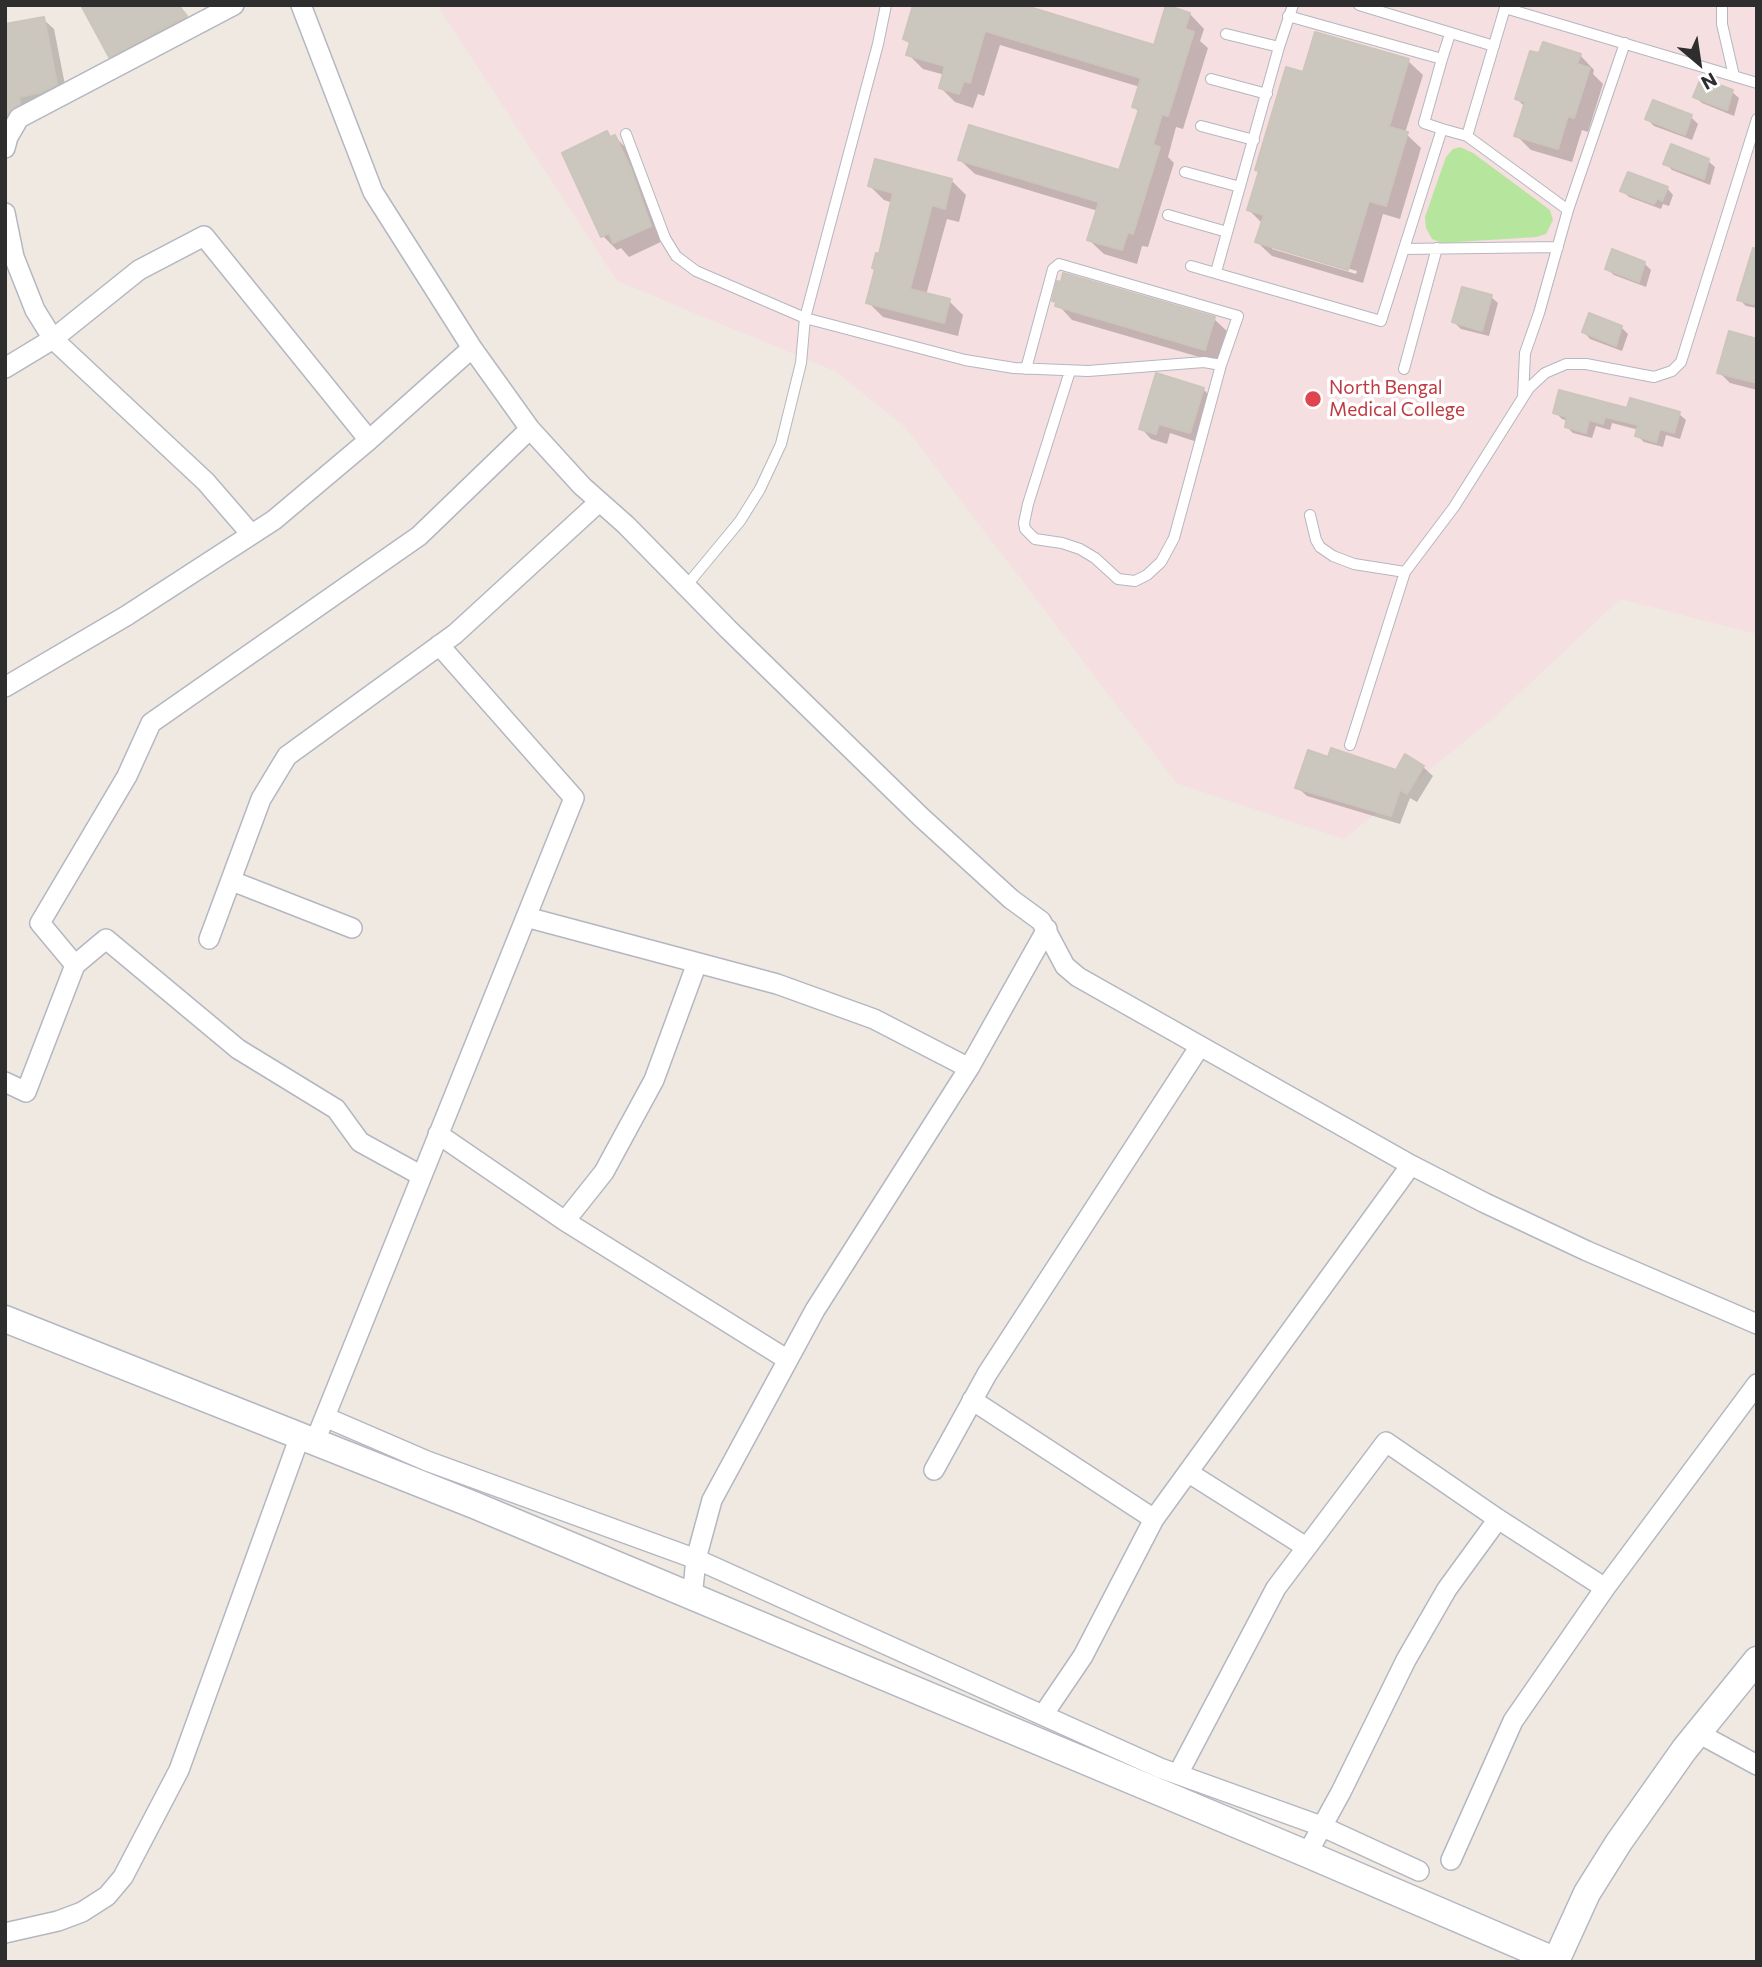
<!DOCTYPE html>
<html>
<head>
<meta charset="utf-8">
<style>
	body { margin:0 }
	#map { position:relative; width:1762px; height:1967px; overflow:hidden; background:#efe9e1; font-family:Commissioner,sans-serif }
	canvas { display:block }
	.frame { position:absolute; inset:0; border:7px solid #2e2e2e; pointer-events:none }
	.north { position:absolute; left:1664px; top:28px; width:70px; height:70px; -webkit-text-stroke:5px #fff; paint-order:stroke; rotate:151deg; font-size:19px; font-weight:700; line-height:28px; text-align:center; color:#2e2e2e }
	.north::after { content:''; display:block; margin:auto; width:24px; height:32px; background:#2e2e2e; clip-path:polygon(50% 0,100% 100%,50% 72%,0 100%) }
</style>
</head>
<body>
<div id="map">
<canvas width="1762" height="1967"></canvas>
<div class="frame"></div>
<div class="north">N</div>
</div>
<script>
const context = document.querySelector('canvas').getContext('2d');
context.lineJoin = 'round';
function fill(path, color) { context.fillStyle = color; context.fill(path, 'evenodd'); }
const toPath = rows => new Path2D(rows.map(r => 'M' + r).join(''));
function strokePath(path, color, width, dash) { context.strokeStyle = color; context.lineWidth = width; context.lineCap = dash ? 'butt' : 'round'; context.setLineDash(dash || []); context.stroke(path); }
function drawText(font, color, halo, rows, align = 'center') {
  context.font = font + ' Commissioner,sans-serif'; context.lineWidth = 7; context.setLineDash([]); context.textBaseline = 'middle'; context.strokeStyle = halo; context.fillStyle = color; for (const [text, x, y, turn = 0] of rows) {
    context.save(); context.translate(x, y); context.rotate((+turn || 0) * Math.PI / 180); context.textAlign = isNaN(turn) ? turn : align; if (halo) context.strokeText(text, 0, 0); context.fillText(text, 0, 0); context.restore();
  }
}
fill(toPath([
	[437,5,1757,5,1757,634,1620,599,1491,720,1344,839,1176,783,905,427,835,371,617,281]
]), '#f5dfe0');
fill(toPath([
	[1460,147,1473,153,1550,210,1553,220,1546,234,1536,237,1442,243,1432,239,1426,228,1425,217,1446,157,1453,149]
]), '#b6e59e');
fill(toPath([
	[82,5,177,5,194,25,119,65,110,56],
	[910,5,1017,5,1155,47,1190,14,1204,29,1200,41,1208,48,1183,129,1176,127,1168,157,1174,163,1148,247,1142,246,1137,264,1104,254,1089,240,1098,211,975,174,960,160,1120,172,1140,113,1134,107,1140,87,1000,45,984,96,978,94,973,108,955,102,941,88,945,75,923,69,908,54,911,45,905,39,914,9],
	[43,19,54,29,67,95,5,134,5,26],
	[1580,55,1594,70,1593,74,1603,84,1588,132,1582,130,1572,162,1531,150,1516,135,1525,107,1517,99],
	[1408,61,1423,75,1405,133,1421,148,1400,219,1383,214,1363,283,1272,256,1257,242,1263,224,1249,210,1260,173,1257,170,1304,74],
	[1272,246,1357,271,1356,274,1272,249],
	[1732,92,1739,98,1734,116,1702,103,1695,97],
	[1691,117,1698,124,1692,140,1654,126,1647,119],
	[607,133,612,138,615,137,629,151,665,240,629,257,621,248,617,250,603,236],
	[1708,161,1715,167,1710,185,1672,170,1665,163],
	[951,180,966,195,959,222,947,219,926,295,949,301,963,315,958,336,883,317,868,302,893,203,884,200,870,186],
	[1667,188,1673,195,1669,206,1663,204,1661,209,1629,197,1622,190],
	[1644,263,1651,270,1646,287,1614,275,1607,269],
	[1757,269,1757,308,1746,306,1739,299],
	[1491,297,1498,303,1489,336,1461,329,1454,322],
	[1054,300,1214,319,1229,333,1220,363,1072,320],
	[1621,327,1628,334,1622,351,1590,339,1584,332],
	[1757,341,1757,390,1730,383,1719,372],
	[1203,389,1214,400,1200,443,1170,433,1167,444,1151,439,1141,428],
	[1628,410,1679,414,1686,420,1680,439,1666,435,1663,447,1644,442,1637,435,1639,430,1612,423,1610,430,1596,426,1592,438,1573,433,1567,427,1568,421,1562,419,1555,412],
	[1329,759,1396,772,1423,767,1433,776,1417,802,1410,798,1400,824,1307,796,1297,787]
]), '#0003');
const building = toPath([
	[81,5,178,5,187,16,109,57,81,5],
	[913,5,1023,5,1154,45,1166,5,1190,13,1185,29,1194,32,1168,116,1162,114,1153,145,1160,147,1133,234,1128,232,1122,250,1087,240,1099,202,958,160,969,125,1119,170,1139,109,1132,107,1141,78,985,31,970,83,964,81,959,94,939,88,945,66,906,55,910,42,903,39,913,5],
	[44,17,57,84,42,92,19,97,20,104,13,108,5,117,5,24,44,17],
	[1315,32,1409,59,1389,127,1408,132,1386,206,1369,201,1348,270,1255,242,1264,215,1247,210,1259,171,1255,170,1286,67,1303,72,1315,32],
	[1543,42,1581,54,1577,64,1590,68,1574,118,1568,116,1558,149,1514,136,1525,102,1515,99,1530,51,1539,53,1543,42],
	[1701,78,1733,90,1727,110,1693,97,1701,78],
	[1653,100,1692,115,1685,135,1645,119,1653,100],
	[607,131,610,137,615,135,631,169,651,226,613,243,609,233,601,237,562,153,607,131],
	[1671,144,1709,159,1704,179,1663,164,1671,144],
	[875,159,952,179,945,209,932,205,910,289,950,299,944,323,866,303,875,269,872,268,876,253,879,254,893,193,868,186,875,159],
	[1628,172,1668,187,1662,201,1657,198,1654,204,1620,191,1628,172],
	[1753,248,1757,249,1757,304,1753,304,1737,300,1753,248],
	[1612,249,1645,262,1639,282,1605,269,1612,249],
	[1063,273,1215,317,1205,350,1055,306,1056,302,1052,301,1057,281,1061,282,1063,273],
	[1462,287,1492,295,1482,331,1452,322,1462,287],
	[1589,313,1622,326,1616,346,1582,332,1589,313],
	[1729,331,1757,339,1757,383,1717,373,1729,331],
	[1156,373,1204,388,1190,433,1159,424,1156,434,1139,429,1156,373],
	[1559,390,1627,408,1630,398,1680,412,1674,433,1660,429,1656,442,1635,436,1638,425,1605,417,1603,424,1589,420,1586,433,1565,427,1567,417,1553,413,1559,390],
	[1331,748,1396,770,1405,754,1424,766,1407,794,1400,790,1391,816,1295,788,1308,750,1328,757,1331,748]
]);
fill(building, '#cbc7bf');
strokePath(building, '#cbc5ba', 2);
const lane = toPath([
	[886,5,878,44,805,318,965,360,1014,368,1088,371,1204,362,1221,365],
	[1359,5,1494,46],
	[1722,5,1722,24,1734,76],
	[1288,16,1442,59,1450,34],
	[1226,34,1279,47],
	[1211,79,1267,94],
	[1201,126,1254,140],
	[1442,129,1424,123,1442,59],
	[626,134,665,238,676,256,696,271,805,318,801,363,781,444,760,489,740,521,687,585],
	[1185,172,1240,187],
	[1568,210,1467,136,1505,8,1757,83],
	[1168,215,1227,232],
	[1404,249,1558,247],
	[1191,266,1381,321,1442,129,1467,136],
	[1216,272,1279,47,1293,5],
	[1026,369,1053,269,1059,264,1238,316,1221,365,1174,538,1161,562,1147,575,1135,581,1118,579,1095,558,1080,549,1062,543,1035,539,1025,529,1024,523,1028,504,1070,371],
	[1404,369,1437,248],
	[1523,397,1525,353,1539,313,1568,210,1625,43],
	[1310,515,1316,540,1320,547,1333,556,1354,564,1405,572],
	[1350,745,1405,572,1454,507,1529,388,1545,373,1566,364,1586,364,1654,377,1672,371,1681,362,1757,119]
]);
const street = toPath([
	[301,5,373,192,472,348,530,429,582,486,626,525,728,629,921,817,1011,899,1041,921,1065,966,1078,977,1411,1165,1485,1203,1587,1251,1757,1324],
	[5,148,8,137,19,118,234,5],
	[5,213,14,257,35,310,53,339,5,368],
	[251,534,206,482,53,339,139,270,204,236,369,440],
	[5,687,126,616,274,520,369,440,472,348],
	[232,881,352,928],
	[526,917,777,984,874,1019,969,1068],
	[209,939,261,799,287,756,455,634,599,502],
	[75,965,40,923,127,776,151,723,419,536,530,429],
	[5,1082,26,1092,75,965,106,939,238,1049,336,1109,360,1142,422,1176],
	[438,1134,565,1221,788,1360],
	[565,1221,604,1172,654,1080,697,963],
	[972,1400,1154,1519],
	[325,1417,427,1461,696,1559,1160,1768,1321,1826,1419,1871],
	[320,1429,574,798,439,645],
	[934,1470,987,1374,1200,1046],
	[1189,1473,1306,1547],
	[692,1598,696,1559,712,1500,815,1310,969,1068,1047,929],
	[1043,1715,1083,1656,1154,1519,1411,1165],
	[1698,1733,1757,1765],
	[1178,1774,1276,1588,1386,1442,1498,1519,1605,1588],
	[1307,1854,1341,1792,1406,1660,1447,1589,1498,1519],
	[1451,1860,1513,1721,1605,1588,1757,1384],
	[5,1933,58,1921,82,1912,107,1896,123,1877,179,1770,300,1436]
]);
const secondary = toPath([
	[5,1319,474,1505,1307,1854,1556,1961,1587,1893,1619,1842,1684,1750,1757,1660]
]);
strokePath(lane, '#b4b7c1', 12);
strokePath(street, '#b4b7c1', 22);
strokePath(secondary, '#b4b7c1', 29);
strokePath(lane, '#fff', 10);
strokePath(street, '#fff', 19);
strokePath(secondary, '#fff', 26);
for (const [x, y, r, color] of [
	[1313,399,9,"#e0444e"]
]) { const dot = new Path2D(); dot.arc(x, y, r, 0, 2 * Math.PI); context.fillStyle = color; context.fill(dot); strokePath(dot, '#fff', 2.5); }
drawText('19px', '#be3a42', '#fff', [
	["North Bengal",1329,388],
	["Medical College",1329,410]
], 'left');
</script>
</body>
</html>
